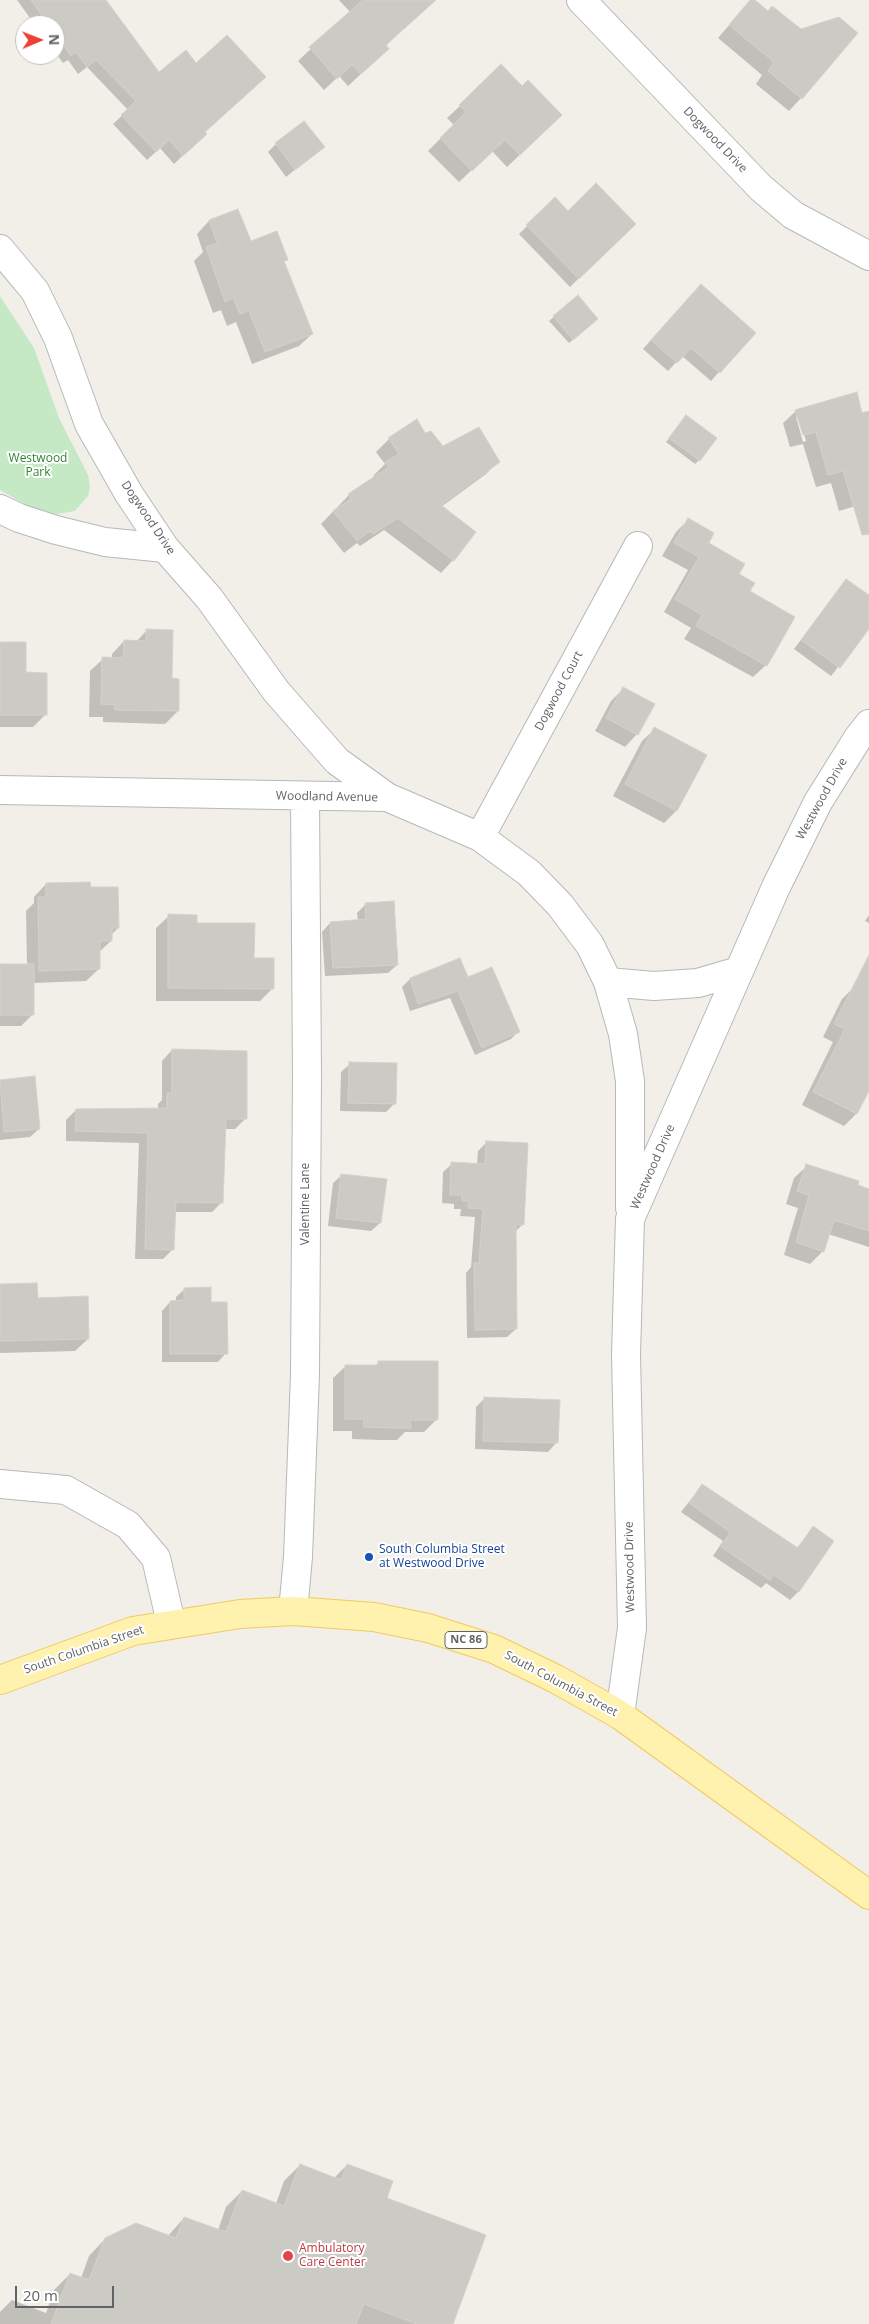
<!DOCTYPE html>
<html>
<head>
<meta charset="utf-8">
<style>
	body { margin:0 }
	#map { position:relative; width:869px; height:2324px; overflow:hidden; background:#f1efe8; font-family:"Open Sans",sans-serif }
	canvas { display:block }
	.north { position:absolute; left:15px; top:15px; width:50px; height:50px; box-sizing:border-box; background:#fff; border:1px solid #bfc1c3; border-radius:50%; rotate:89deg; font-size:14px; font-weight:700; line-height:20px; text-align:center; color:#5f6368 }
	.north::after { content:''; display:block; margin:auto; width:18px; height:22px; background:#ea4335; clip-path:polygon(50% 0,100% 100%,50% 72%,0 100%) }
	.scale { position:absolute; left:15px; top:2286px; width:99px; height:22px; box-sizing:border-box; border:2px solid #5f6368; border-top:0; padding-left:6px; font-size:15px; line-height:18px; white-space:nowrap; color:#5f6368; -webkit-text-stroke:4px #fff; paint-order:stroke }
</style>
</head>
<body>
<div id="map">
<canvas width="869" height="2324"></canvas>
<div class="north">N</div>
<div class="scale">20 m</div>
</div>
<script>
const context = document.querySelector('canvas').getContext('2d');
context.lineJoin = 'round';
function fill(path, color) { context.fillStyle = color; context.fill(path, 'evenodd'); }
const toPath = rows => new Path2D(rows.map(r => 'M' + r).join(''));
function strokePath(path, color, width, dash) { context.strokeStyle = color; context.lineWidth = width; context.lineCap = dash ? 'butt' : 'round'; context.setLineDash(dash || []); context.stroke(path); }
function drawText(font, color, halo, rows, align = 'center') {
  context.font = font + ' "Open Sans",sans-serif'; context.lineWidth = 4; context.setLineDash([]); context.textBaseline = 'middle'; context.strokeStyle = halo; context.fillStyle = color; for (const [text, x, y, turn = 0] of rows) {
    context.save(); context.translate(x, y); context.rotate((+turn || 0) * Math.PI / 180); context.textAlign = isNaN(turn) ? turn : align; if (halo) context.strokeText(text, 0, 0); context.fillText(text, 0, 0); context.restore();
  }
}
fill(toPath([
	[0,296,34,348,59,418,88,475,90,487,88,496,75,511,57,514,45,511,28,506,0,490]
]), '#c5e8c5');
fill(toPath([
	[17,0,105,0,204,133,197,142,174,164,160,148,147,160,113,124,128,110,87,67,78,74,68,60,63,63,55,52,55,25,35,25],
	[339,0,420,0,375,61,348,86,339,76,324,90,298,61,350,12],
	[751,0,801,98,789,111,756,84,762,75,718,38],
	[460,106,548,128,507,167,492,151,459,182,428,151,454,125,447,118],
	[276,144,323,147,286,177,268,152],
	[555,199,568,212,634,224,570,287,519,234],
	[238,211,250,243,286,259,283,262,312,334,299,346,252,364,236,322,227,326,221,310,213,313,194,261,203,252,197,234,209,221],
	[692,294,754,333,711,381,682,356,668,371,643,349],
	[578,296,593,323,569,343,549,321],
	[796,411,861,414,869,412,869,502,839,511,831,483,816,487,803,444,790,447,783,423],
	[796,417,799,417,806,441,803,442],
	[417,421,424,435,442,448,498,462,486,474,441,507,453,560,441,573,384,530,360,546,357,543,344,553,321,524,349,495,375,477,373,476,385,464,376,452,389,439],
	[682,421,699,460,695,464,666,442],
	[688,520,707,543,737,574,748,592,766,665,753,677,684,639,691,628,664,612,688,570,662,556,676,532],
	[846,580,869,597,869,627,831,676,794,649],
	[147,630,171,680,178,711,165,724,103,722,103,717,89,717,90,671,103,659,112,659,112,654,124,641,136,642],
	[0,643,25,674,46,714,33,727,0,727],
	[623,689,637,734,625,747,595,731,611,701],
	[655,729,706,756,676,811,664,823,613,796,642,741],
	[46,884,90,889,118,928,111,935,111,941,98,953,99,969,86,981,33,983,32,1015,21,1026,0,1026,0,965,27,965,26,911,34,903,34,897],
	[366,904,397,965,388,973,325,976,322,932,330,923,358,921,357,913],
	[869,915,869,923,865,921],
	[169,916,196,924,253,959,272,989,260,1001,156,1001,156,928],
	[459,959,468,979,518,1032,511,1039,475,1055,450,998,410,1011,402,987,410,979],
	[855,986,869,993,869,1088,856,1114,844,1126,802,1105,833,1042,823,1037,842,999],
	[172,1050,245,1119,235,1129,224,1129,222,1202,212,1212,174,1212,173,1249,163,1259,135,1259,139,1143,66,1141,66,1120,76,1110,158,1109,158,1104,162,1100,162,1061],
	[350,1064,395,1103,386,1112,340,1111,341,1072],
	[34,1078,39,1129,30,1137,0,1140,0,1081],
	[487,1142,523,1224,515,1232,516,1329,507,1337,467,1338,466,1273,471,1267,475,1217,460,1216,461,1209,454,1209,454,1204,442,1203,443,1172,452,1164,477,1165,478,1151],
	[807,1166,869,1190,869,1247,828,1234,823,1251,810,1264,784,1255,798,1208,786,1204,794,1178],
	[342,1175,380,1223,371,1231,328,1226,333,1183],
	[0,1285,36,1299,88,1339,75,1351,0,1353],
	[185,1289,210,1303,226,1353,218,1362,162,1362,162,1311,170,1302,176,1302,176,1297],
	[379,1362,437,1419,424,1432,405,1432,397,1440,381,1440,352,1439,352,1431,333,1431,333,1378,346,1366,375,1366],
	[485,1398,556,1443,548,1452,475,1449,476,1407],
	[702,1485,796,1549,813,1528,799,1591,790,1600,766,1583,761,1588,713,1556,723,1541,681,1512],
	[300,2165,334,2178,347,2165,385,2199,451,2324,0,2324,0,2312,12,2300,46,2313,54,2290,70,2274,81,2278,89,2256,105,2239,167,2237,184,2218,218,2230,226,2207,242,2191,276,2204,284,2181]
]), '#0003');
const building = toPath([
	[31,0,106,0,159,72,186,50,196,63,227,35,266,77,205,132,207,134,183,156,169,140,156,152,121,115,136,101,96,60,87,67,76,52,71,56,55,33,55,25,49,25,31,0],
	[363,0,436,0,386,45,389,49,361,74,352,65,337,79,309,47,363,0],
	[750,0,755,0,768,11,772,6,801,29,839,17,858,33,802,99,768,71,774,62,729,25,750,0],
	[501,64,522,86,528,80,562,115,520,155,505,140,472,171,440,138,466,112,459,105,501,64],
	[304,121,325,147,295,170,275,143,304,121],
	[596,183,636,224,579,279,526,225,555,197,568,211,596,183],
	[238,209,251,241,277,231,288,260,284,261,313,334,265,352,249,311,240,314,233,298,225,302,206,247,217,243,209,220,238,209],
	[701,284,756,333,720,373,691,348,677,363,651,340,701,284],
	[578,295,598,319,573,340,553,316,578,295],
	[857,392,862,413,869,411,869,534,862,535,843,471,828,475,816,432,803,435,795,410,857,392],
	[686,415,717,438,700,461,669,438,686,415],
	[417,419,425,433,431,431,443,446,479,427,500,462,441,505,476,532,454,561,398,518,373,534,370,531,357,541,333,511,351,499,348,494,389,467,385,462,399,454,388,438,417,419],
	[688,518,714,533,709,543,745,564,739,574,755,583,750,591,795,617,767,666,696,626,702,615,675,599,699,557,674,543,688,518],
	[846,579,869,595,869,629,840,668,801,640,846,579],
	[146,629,173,630,172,678,179,679,179,711,115,710,115,705,101,704,102,657,123,658,124,640,146,641,146,629],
	[0,642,26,642,26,672,47,673,47,715,0,715,0,642],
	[623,687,655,704,638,735,606,718,623,687],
	[654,727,707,755,677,811,625,784,654,727],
	[90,882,91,887,118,887,119,928,112,928,112,941,100,941,100,969,39,971,38,897,46,897,46,883,90,882],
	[394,901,398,965,333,968,330,922,366,919,365,903,394,901],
	[168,914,197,915,197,923,255,923,254,958,274,958,274,989,168,988,168,914],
	[869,955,869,1091,857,1114,813,1092,845,1029,834,1024,869,955],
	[460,958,468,977,492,967,520,1032,482,1048,458,991,418,1004,410,978,460,958],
	[0,964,34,964,34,1015,0,1015,0,964],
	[172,1049,247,1051,247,1119,226,1119,223,1203,176,1202,174,1250,145,1249,148,1133,75,1131,76,1109,167,1108,167,1093,172,1093,172,1049],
	[349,1062,397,1063,396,1104,348,1103,349,1062],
	[35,1076,40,1129,4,1132,0,1080,35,1076],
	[486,1141,528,1143,524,1225,516,1224,517,1329,475,1330,474,1263,479,1263,483,1209,468,1208,469,1201,462,1201,462,1195,450,1195,451,1162,485,1164,486,1141],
	[806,1164,859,1181,858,1185,869,1189,869,1231,834,1220,824,1252,796,1242,809,1195,797,1191,806,1164],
	[341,1174,387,1179,381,1223,336,1218,341,1174],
	[37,1283,38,1298,88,1296,89,1339,0,1341,0,1284,37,1283],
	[211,1287,211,1302,227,1302,228,1354,170,1354,170,1301,184,1300,184,1288,211,1287],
	[378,1361,438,1361,438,1420,410,1420,411,1428,394,1428,364,1427,364,1419,345,1419,345,1365,378,1365,378,1361],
	[484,1397,560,1400,558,1443,483,1441,484,1397],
	[702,1484,798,1548,813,1526,834,1541,799,1592,774,1575,770,1580,721,1547,730,1532,689,1503,702,1484],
	[300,2164,341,2180,347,2164,393,2181,387,2198,486,2235,453,2324,417,2324,364,2304,356,2324,51,2324,70,2273,89,2280,105,2238,136,2223,176,2238,184,2217,226,2232,242,2190,284,2206,300,2164]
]);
fill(building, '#cccac5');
strokePath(building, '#d6d1c6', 1);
const minor = toPath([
	[581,0,761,188,793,215,869,256],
	[0,249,35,291,58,338,89,424,129,494,165,548,209,598,276,691,337,761,387,797],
	[0,509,19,518,56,530,105,542,165,548],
	[0,790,387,797,480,837,529,873,560,905,590,945,608,982,623,1034,630,1081,630,1208],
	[480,837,638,546],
	[608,982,654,986,698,983,739,971],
	[0,1484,66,1490,128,1525,156,1558,171,1623],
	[293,1611,298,1557,305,1375,307,1077,305,797],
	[620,1715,632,1628,626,1354,630,1219,776,887,818,802,858,738,869,724]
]);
const primary = toPath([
	[0,1680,133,1631,240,1614,293,1611,374,1617,428,1628,494,1649,556,1679,620,1715,869,1895]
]);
strokePath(minor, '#b5b8bc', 30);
strokePath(primary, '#f2c960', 30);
strokePath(minor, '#fff', 28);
strokePath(primary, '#fff2af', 28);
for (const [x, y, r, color] of [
	[369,1557,5,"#1a4fb4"],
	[288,2256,6,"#e0444e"]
]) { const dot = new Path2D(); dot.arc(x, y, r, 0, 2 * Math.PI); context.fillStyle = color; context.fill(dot); strokePath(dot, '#fff', 2); }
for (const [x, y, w] of [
	[466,1640,42]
]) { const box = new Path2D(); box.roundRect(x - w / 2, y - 8.5, w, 17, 4); context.fillStyle = '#fff'; context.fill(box); strokePath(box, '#5f6368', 1); }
drawText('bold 11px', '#5f6368', null, [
	["NC 86",466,1640]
]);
drawText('12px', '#5f6368', '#fff', [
	["Dogwood Drive",715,140,46],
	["Dogwood Drive",148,518,56],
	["Dogwood Court",559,691,-62],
	["Woodland Avenue",327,797,1],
	["Westwood Drive",822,799,-61],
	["Westwood Drive",653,1167,-66],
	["Valentine Lane",306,1204,-90],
	["Westwood Drive",630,1567,-91],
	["South Columbia Street",84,1650,-19],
	["South Columbia Street",561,1684,28]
]);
drawText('12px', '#348238', '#fff', [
	["Westwood",38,459],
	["Park",38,473]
]);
drawText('12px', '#164399', '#fff', [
	["South Columbia Street",379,1550],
	["at Westwood Drive",379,1564]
], 'left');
drawText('12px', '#be3a42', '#fff', [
	["Ambulatory",299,2249],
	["Care Center",299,2263]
], 'left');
</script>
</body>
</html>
